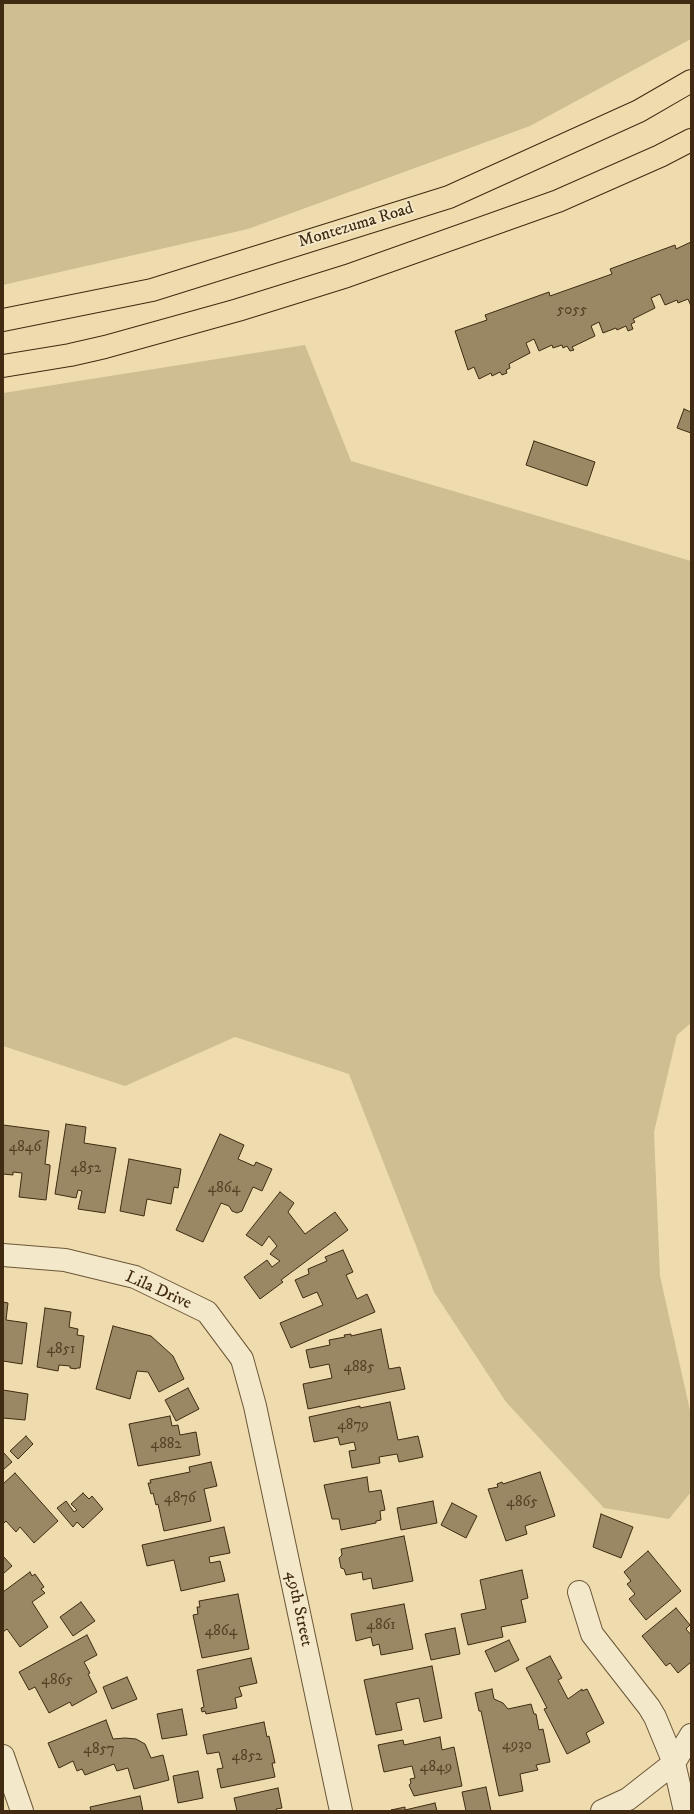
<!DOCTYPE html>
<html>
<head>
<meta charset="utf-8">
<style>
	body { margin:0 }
	#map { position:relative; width:694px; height:1814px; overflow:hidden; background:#eedcae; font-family:"IM FELL DW Pica",serif }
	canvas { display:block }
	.frame { position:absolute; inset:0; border:4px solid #402a11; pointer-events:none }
</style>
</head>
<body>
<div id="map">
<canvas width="694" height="1814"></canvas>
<div class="frame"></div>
</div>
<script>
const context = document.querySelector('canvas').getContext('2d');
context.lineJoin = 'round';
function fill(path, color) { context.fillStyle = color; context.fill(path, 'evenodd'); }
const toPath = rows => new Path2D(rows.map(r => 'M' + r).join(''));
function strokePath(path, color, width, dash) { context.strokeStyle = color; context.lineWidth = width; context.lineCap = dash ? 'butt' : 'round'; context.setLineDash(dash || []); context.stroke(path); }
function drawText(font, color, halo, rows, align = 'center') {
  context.font = font + ' "IM FELL DW Pica",serif'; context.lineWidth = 3.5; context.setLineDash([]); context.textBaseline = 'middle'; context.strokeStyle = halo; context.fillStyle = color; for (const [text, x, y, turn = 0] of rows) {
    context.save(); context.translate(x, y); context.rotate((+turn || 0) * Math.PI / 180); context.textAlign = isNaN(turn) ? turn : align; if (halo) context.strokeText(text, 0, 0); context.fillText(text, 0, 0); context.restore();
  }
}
fill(toPath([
	[3,3,691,3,691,39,530,126,248,229,3,285],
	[305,345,351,461,691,561,691,1023,677,1035,654,1132,660,1276,691,1415,691,1492,669,1519,604,1508,506,1402,434,1292,349,1074,235,1037,125,1086,3,1046,3,393]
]), '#d0be93');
const building = toPath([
	[691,242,691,306,688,299,678,303,677,300,665,305,660,294,651,298,655,308,633,319,635,322,631,324,633,329,628,331,626,326,617,330,616,328,603,333,599,322,591,326,595,336,572,347,574,350,570,351,567,346,563,348,562,345,553,348,552,345,539,351,534,339,526,343,530,353,509,364,510,368,506,370,507,373,502,375,500,372,492,376,491,373,479,379,474,367,468,370,455,331,487,320,485,315,549,292,550,296,612,274,610,269,675,245,676,249,691,242],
	[684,409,691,412,691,433,677,428,684,409],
	[534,441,595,462,587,486,526,465,534,441],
	[66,1124,86,1127,84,1143,116,1148,105,1213,78,1209,82,1191,78,1190,76,1198,55,1194,66,1124],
	[3,1125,49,1131,45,1164,50,1165,50,1168,46,1200,19,1197,22,1173,13,1172,13,1175,3,1174,3,1125],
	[220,1134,244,1145,238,1159,254,1166,256,1162,272,1169,262,1191,253,1187,242,1211,237,1213,232,1211,229,1206,221,1203,203,1242,176,1230,220,1134],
	[129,1159,181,1169,178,1188,174,1187,171,1204,147,1199,144,1216,120,1211,129,1159],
	[280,1192,294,1203,288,1212,305,1234,335,1212,348,1230,281,1280,283,1282,260,1299,244,1277,267,1260,272,1267,280,1261,270,1254,277,1246,269,1236,262,1246,246,1235,280,1192],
	[343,1250,353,1272,346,1275,357,1299,367,1294,375,1312,291,1348,280,1323,323,1305,317,1292,303,1298,295,1280,309,1274,308,1269,327,1261,325,1257,343,1250],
	[3,1302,8,1303,6,1320,27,1323,22,1364,3,1361,3,1302],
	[45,1308,71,1312,69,1327,78,1329,77,1335,84,1336,80,1368,77,1368,76,1369,70,1368,70,1366,59,1365,58,1371,37,1367,45,1308],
	[113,1326,151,1336,173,1356,184,1379,159,1392,148,1372,137,1371,130,1399,96,1389,113,1326],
	[381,1329,389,1369,400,1367,405,1389,308,1409,303,1384,332,1378,329,1364,310,1368,306,1350,330,1345,329,1340,345,1337,344,1335,351,1334,351,1336,381,1329],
	[188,1388,199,1409,176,1421,165,1400,188,1388],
	[3,1390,28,1394,25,1420,3,1418,3,1390],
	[390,1402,398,1440,418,1436,423,1457,399,1462,397,1454,379,1457,380,1463,352,1468,349,1451,356,1450,354,1442,340,1445,338,1437,314,1442,309,1417,360,1406,360,1408,390,1402],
	[170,1416,172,1426,178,1425,180,1435,196,1432,200,1455,138,1466,129,1424,170,1416],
	[26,1436,33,1444,18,1459,10,1451,26,1436],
	[3,1452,12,1462,3,1470,3,1452],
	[211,1462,217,1486,204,1489,211,1521,164,1531,158,1504,156,1505,153,1493,151,1494,148,1483,151,1483,150,1480,190,1472,189,1467,211,1462],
	[540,1472,555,1516,525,1526,527,1534,506,1541,488,1489,498,1487,497,1484,502,1482,503,1484,540,1472],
	[15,1473,58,1521,34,1543,20,1527,16,1532,6,1521,3,1524,3,1484,15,1473],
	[367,1477,369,1492,381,1490,385,1510,380,1511,381,1520,376,1521,376,1523,341,1530,339,1519,332,1519,324,1485,367,1477],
	[83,1493,89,1499,92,1496,103,1509,83,1528,77,1522,73,1527,57,1508,66,1501,74,1512,77,1510,71,1504,83,1493],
	[433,1501,437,1523,401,1530,397,1508,433,1501],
	[452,1503,477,1516,466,1538,441,1525,452,1503],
	[601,1514,633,1527,621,1558,593,1547,601,1514],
	[224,1527,230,1553,209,1557,210,1563,220,1561,225,1581,181,1591,174,1560,147,1566,142,1545,224,1527],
	[404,1536,413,1581,373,1589,371,1578,363,1580,362,1572,346,1575,344,1569,341,1568,339,1558,342,1555,341,1549,404,1536],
	[648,1551,681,1591,646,1620,629,1599,635,1594,627,1584,631,1581,624,1572,648,1551],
	[3,1556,12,1566,3,1574,3,1556],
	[522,1570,528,1598,521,1600,526,1622,501,1627,503,1637,468,1645,461,1614,486,1609,480,1580,522,1570],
	[30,1572,32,1576,35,1574,44,1587,41,1589,45,1593,32,1602,48,1627,20,1647,7,1629,3,1632,3,1592,30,1572],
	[238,1594,249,1649,202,1658,193,1615,198,1614,197,1607,200,1607,199,1601,238,1594],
	[81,1602,95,1621,73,1636,60,1617,81,1602],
	[404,1604,413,1649,381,1655,379,1644,373,1646,371,1637,356,1641,351,1614,404,1604],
	[676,1608,690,1625,686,1629,691,1635,691,1662,678,1673,670,1663,666,1666,642,1636,676,1608],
	[455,1628,460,1654,431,1660,425,1634,455,1628],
	[87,1635,97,1655,84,1662,90,1673,88,1674,97,1692,72,1706,70,1702,49,1713,35,1687,29,1690,19,1672,87,1635],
	[509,1640,519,1660,495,1672,485,1651,509,1640],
	[550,1656,562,1678,558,1680,568,1699,582,1689,582,1691,587,1689,604,1723,586,1733,590,1742,567,1754,544,1709,547,1708,526,1668,550,1656],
	[251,1658,257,1683,239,1687,242,1696,235,1698,237,1708,206,1714,205,1711,202,1712,201,1708,204,1707,197,1670,251,1658],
	[432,1666,442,1718,424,1722,419,1698,396,1703,402,1730,376,1735,364,1680,432,1666],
	[127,1677,137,1699,112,1709,103,1687,127,1677],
	[492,1689,494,1699,503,1703,508,1709,531,1704,534,1714,536,1714,539,1730,543,1729,550,1762,536,1765,538,1770,520,1774,523,1791,499,1796,481,1711,479,1711,475,1693,492,1689],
	[182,1709,187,1735,162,1739,157,1714,182,1709],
	[106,1720,113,1739,125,1738,136,1739,145,1744,151,1758,163,1755,169,1780,134,1789,128,1768,117,1771,114,1764,85,1775,82,1769,77,1771,73,1761,59,1768,48,1743,106,1720],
	[264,1722,267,1737,269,1736,275,1763,272,1763,275,1777,221,1788,217,1769,223,1768,219,1752,207,1754,203,1735,264,1722],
	[440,1737,442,1750,454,1747,462,1786,414,1796,409,1785,411,1783,410,1779,415,1778,412,1766,384,1772,378,1745,403,1740,404,1745,440,1737],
	[198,1771,203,1798,178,1803,173,1776,198,1771],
	[486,1787,491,1811,466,1811,462,1792,486,1787],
	[278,1788,282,1808,276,1809,277,1811,237,1811,234,1798,278,1788],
	[140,1796,143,1811,91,1811,90,1807,140,1796],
	[435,1803,437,1811,391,1810,405,1807,405,1810,435,1803]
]);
fill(building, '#9a8763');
strokePath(building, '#402a11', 1);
const minor = toPath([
	[3,1255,65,1260,135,1277,207,1312,242,1359,255,1406,341,1811],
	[579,1592,592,1634,649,1707,655,1717,674,1763,685,1811],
	[3,1756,22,1811],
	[602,1811,628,1799,674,1763,691,1735]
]);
const major = toPath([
	[3,320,152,290,449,197,639,111,691,81],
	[3,366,70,355,105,347,238,310,347,276,558,201,660,156,691,140]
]);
strokePath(minor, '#6c5638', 24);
strokePath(major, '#402a11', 24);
strokePath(minor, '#f4e8ca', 22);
strokePath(major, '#eedcae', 22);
drawText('15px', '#564126', null, [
	["5055",572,311],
	["4846",25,1148],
	["4852",86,1169],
	["4864",224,1189],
	["4851",61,1350],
	["4885",359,1368],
	["4879",353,1426],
	["4882",166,1445],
	["4876",180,1499],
	["4865",522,1503],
	["4861",381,1626],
	["4864",221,1632],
	["4865",57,1681],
	["4930",517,1746],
	["4857",99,1750],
	["4852",247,1757],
	["4849",436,1768]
]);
drawText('17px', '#402a11', '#f4e8ca', [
	["Montezuma Road",356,226,-17],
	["Lila Drive",158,1291,24],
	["49th Street",298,1609,78]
]);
</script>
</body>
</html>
